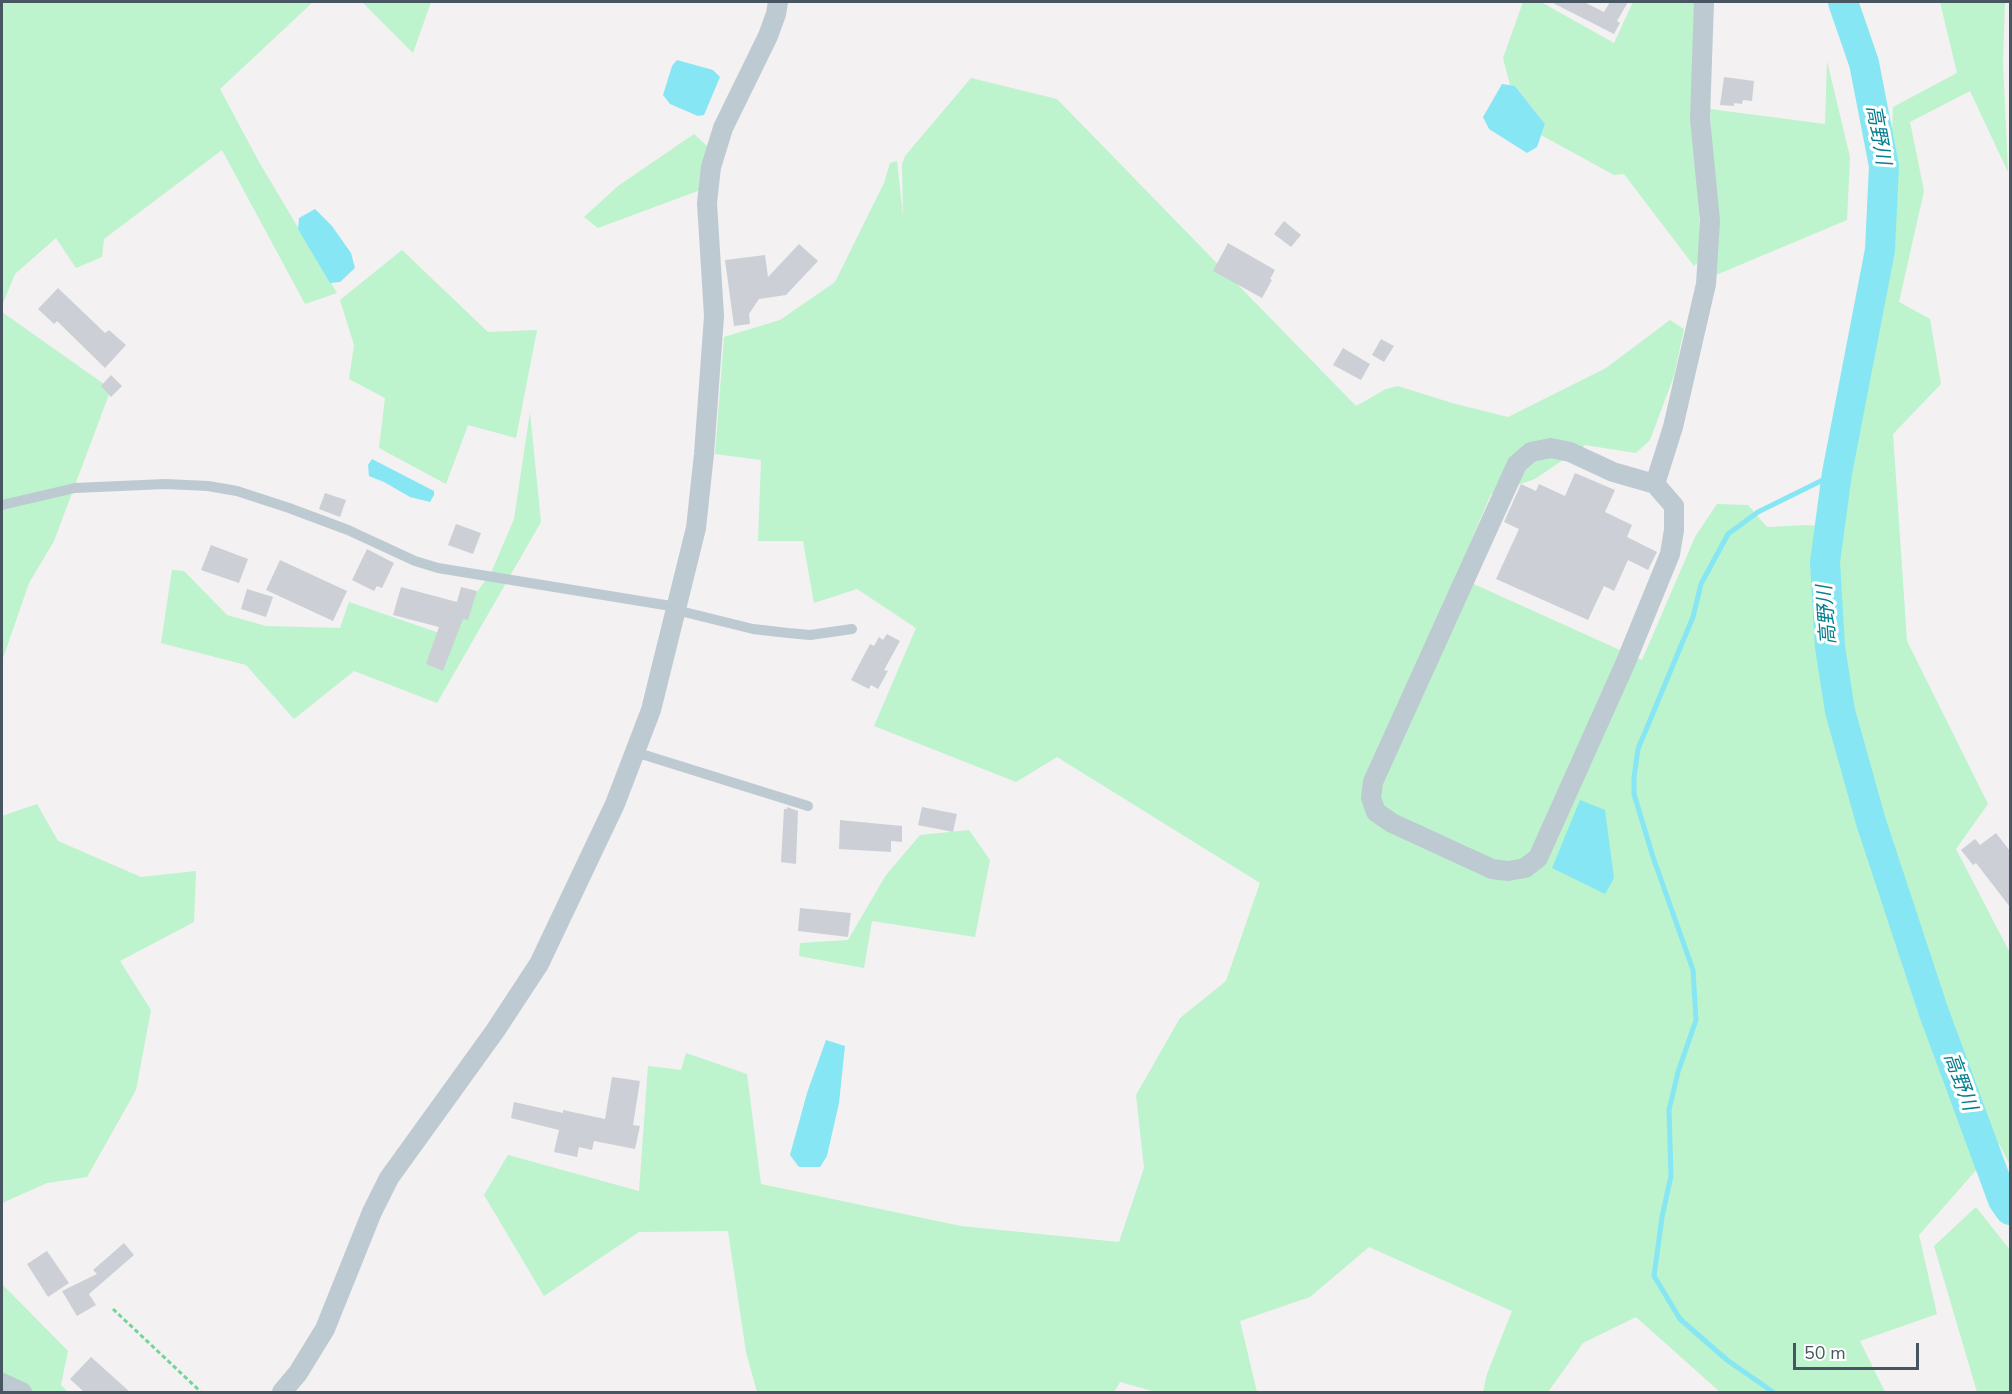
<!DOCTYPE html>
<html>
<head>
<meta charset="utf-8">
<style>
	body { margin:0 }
	#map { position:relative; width:2012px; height:1394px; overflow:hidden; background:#f3f1f1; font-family:"Nunito Sans",sans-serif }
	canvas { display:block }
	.frame { position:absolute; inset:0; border:3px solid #475660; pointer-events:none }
	.scale { position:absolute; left:1793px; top:1343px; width:126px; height:27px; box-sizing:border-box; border:3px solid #475660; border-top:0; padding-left:8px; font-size:18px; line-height:21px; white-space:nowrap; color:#475660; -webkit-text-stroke:4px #fff; paint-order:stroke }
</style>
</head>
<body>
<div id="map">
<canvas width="2012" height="1394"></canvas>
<div class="frame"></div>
<div class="scale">50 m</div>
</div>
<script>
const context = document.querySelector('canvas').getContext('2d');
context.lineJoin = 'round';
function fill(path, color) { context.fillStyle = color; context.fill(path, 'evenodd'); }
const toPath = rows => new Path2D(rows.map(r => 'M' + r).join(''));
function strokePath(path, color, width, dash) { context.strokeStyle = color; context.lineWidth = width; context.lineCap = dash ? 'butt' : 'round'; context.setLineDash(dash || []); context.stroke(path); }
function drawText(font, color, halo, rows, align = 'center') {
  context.font = font + ' "Nunito Sans","Noto Sans JP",sans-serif'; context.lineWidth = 6; context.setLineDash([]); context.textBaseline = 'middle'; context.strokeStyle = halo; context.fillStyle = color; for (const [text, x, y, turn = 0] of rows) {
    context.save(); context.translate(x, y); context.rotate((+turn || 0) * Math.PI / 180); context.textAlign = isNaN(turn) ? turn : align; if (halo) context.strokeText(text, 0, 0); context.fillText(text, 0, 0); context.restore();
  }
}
fill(toPath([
	[2,2,313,2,220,89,259,162,337,293,305,304,222,150,104,239,102,257,76,268,56,238,15,274,2,306],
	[362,2,431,2,413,53],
	[1523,2,1541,2,1614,43,1633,2,1695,2,1698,199,1702,259,1694,266,1624,174,1614,175,1541,135,1545,124,1515,86,1510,85,1503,58],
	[1940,2,2005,2,2003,62,2008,172,1970,91,1910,122,1924,191,1899,302,1930,319,1941,384,1893,434,1907,641,1988,804,1956,849,2010,953,2010,1165,1999,1144,1919,1235,1937,1314,1860,1341,1885,1392,1720,1392,1636,1317,1583,1343,1548,1392,1483,1392,1487,1374,1512,1311,1369,1247,1310,1297,1240,1321,1257,1392,1156,1392,1120,1382,1114,1392,757,1392,746,1352,728,1231,639,1232,544,1296,484,1195,508,1155,639,1191,648,1066,681,1070,686,1053,747,1074,761,1184,961,1226,1119,1242,1144,1168,1136,1095,1180,1018,1226,981,1260,883,1057,757,1016,782,874,726,916,628,857,589,814,603,803,541,758,541,761,460,715,454,724,337,780,320,835,282,884,183,890,163,897,161,903,216,902,164,905,156,971,78,1057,99,1356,406,1386,389,1398,386,1452,403,1508,417,1606,368,1670,320,1684,329,1674,376,1650,440,1636,453,1585,445,1535,479,1491,494,1456,576,1642,660,1695,537,1717,504,1748,505,1767,527,1806,525,1840,528,1885,271,1889,210,1893,107,1957,73],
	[1827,61,1850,157,1847,220,1716,275,1710,109,1825,124],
	[694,134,708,147,703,189,598,228,584,217,618,186],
	[402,250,488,332,537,330,516,438,468,425,446,484,379,448,385,398,349,379,354,345,340,300],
	[2,312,111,389,54,541,29,583,2,661],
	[530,412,541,522,437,703,354,671,294,719,246,665,161,643,172,570,184,571,227,615,266,626,340,628,349,602,445,635,491,573,514,519],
	[37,804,58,841,141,877,196,871,194,922,120,961,151,1010,136,1090,87,1177,47,1183,2,1203,2,816],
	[969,830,990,860,975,937,872,921,864,968,799,956,800,943,848,940,886,875,920,835],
	[1976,1207,2010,1250,2010,1392,1977,1392,1934,1246],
	[2,1284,68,1351,61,1385,68,1392,2,1392]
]), '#bdf3cd');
fill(toPath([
	[677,60,713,70,720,77,704,115,698,116,670,104,663,95,672,66],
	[1502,84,1515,86,1545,124,1537,147,1527,153,1489,129,1483,117],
	[315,209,332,226,351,253,355,268,340,282,330,283,298,229,299,218],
	[372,459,434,491,434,495,430,502,410,497,384,482,369,476,368,465],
	[1580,800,1605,810,1614,878,1605,894,1552,868],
	[826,1040,845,1046,839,1103,827,1156,820,1167,799,1167,790,1155,807,1093]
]), '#87e6f3');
strokePath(toPath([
	[1773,1392,1727,1360,1680,1319,1654,1276,1662,1217,1671,1176,1669,1110,1678,1072,1696,1020,1693,970,1653,857,1634,794,1634,777,1638,749,1693,617,1701,584,1728,534,1758,512,1837,473]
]), '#87e6f3', 5);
strokePath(toPath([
	[1843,2,1864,63,1884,166,1880,250,1837,473,1825,562,1830,647,1840,711,1871,822,1933,1010,2003,1200,2010,1210]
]), '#87e6f3', 30);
fill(toPath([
	[1551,2,1584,2,1604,12,1610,2,1628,2,1617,21,1620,23,1614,34],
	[1724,77,1754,81,1752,101,1743,100,1742,104,1734,103,1734,106,1720,105],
	[1284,221,1301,235,1291,247,1274,234],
	[1228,243,1275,270,1270,279,1272,280,1262,298,1213,271],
	[799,244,818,261,786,295,759,299,749,314,750,324,734,326,725,260,765,255,768,277],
	[58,288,105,333,109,330,126,345,105,368,57,321,54,324,38,309],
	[1381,339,1394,346,1384,362,1372,355],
	[1343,348,1370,364,1361,380,1333,365],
	[111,375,122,386,111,397,101,386],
	[1575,473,1615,490,1605,512,1632,525,1627,537,1657,552,1648,570,1628,560,1614,591,1604,586,1588,620,1496,579,1519,529,1504,522,1521,484,1536,491,1539,484,1565,496],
	[325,493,346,500,340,517,319,509],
	[456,524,481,533,473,554,448,545],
	[211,545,248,559,239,583,201,570],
	[367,549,394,563,382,588,377,586,374,591,352,580],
	[280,560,347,591,333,621,266,590],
	[401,587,457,602,461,587,477,591,468,620,463,619,443,671,426,664,439,627,393,615],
	[247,589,273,597,266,617,241,609],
	[887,634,900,641,884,670,888,671,878,689,871,685,869,689,851,680,870,644,874,646,879,637,883,640],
	[787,807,798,811,796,864,781,862,784,809,787,809],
	[922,807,957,814,953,832,918,825],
	[840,820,902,826,902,842,891,841,891,852,839,849],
	[1996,833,2010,851,2010,907,1976,863,1973,865,1961,850,1975,839,1980,845],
	[800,908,851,913,848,937,798,931],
	[612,1077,640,1081,633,1125,640,1126,635,1149,594,1141,592,1150,579,1147,577,1157,554,1152,559,1130,511,1118,514,1102,563,1113,563,1110,605,1119],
	[124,1243,134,1255,89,1294,96,1305,77,1316,62,1291,97,1274,93,1270],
	[47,1251,69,1283,48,1297,27,1264],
	[91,1357,130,1392,84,1392,70,1379]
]), '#ccd0d6');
strokePath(toPath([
	[113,1309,201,1392]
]), '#72d49b', 3, [4.5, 3]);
strokePath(toPath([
	[2,505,75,488,165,484,208,486,237,491,289,508,348,530,415,561,438,568,677,607],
	[676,610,753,629,788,633,810,635,852,629],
	[635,752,808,806]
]), '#becad1', 10);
strokePath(toPath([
	[1551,448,1570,452,1613,472,1655,484,1674,506,1674,530,1670,554,1625,664,1538,858,1525,868,1508,871,1492,869,1392,823,1376,812,1371,798,1373,782,1517,464,1531,452,1551,448],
	[1655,484,1673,427,1706,284,1710,221,1700,118,1704,2],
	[2,1383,22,1392],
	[282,1392,298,1373,325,1329,372,1212,389,1178,495,1031,539,964,615,804,651,710,696,528,704,454,714,316,707,203,711,167,723,128,768,36,776,14,778,2]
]), '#becad1', 20);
drawText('italic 20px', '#057e8f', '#fff', [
	["高野川",1877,135,80],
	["高野川",1828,615,-94],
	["高野川",1959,1082,70]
]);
</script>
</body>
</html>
